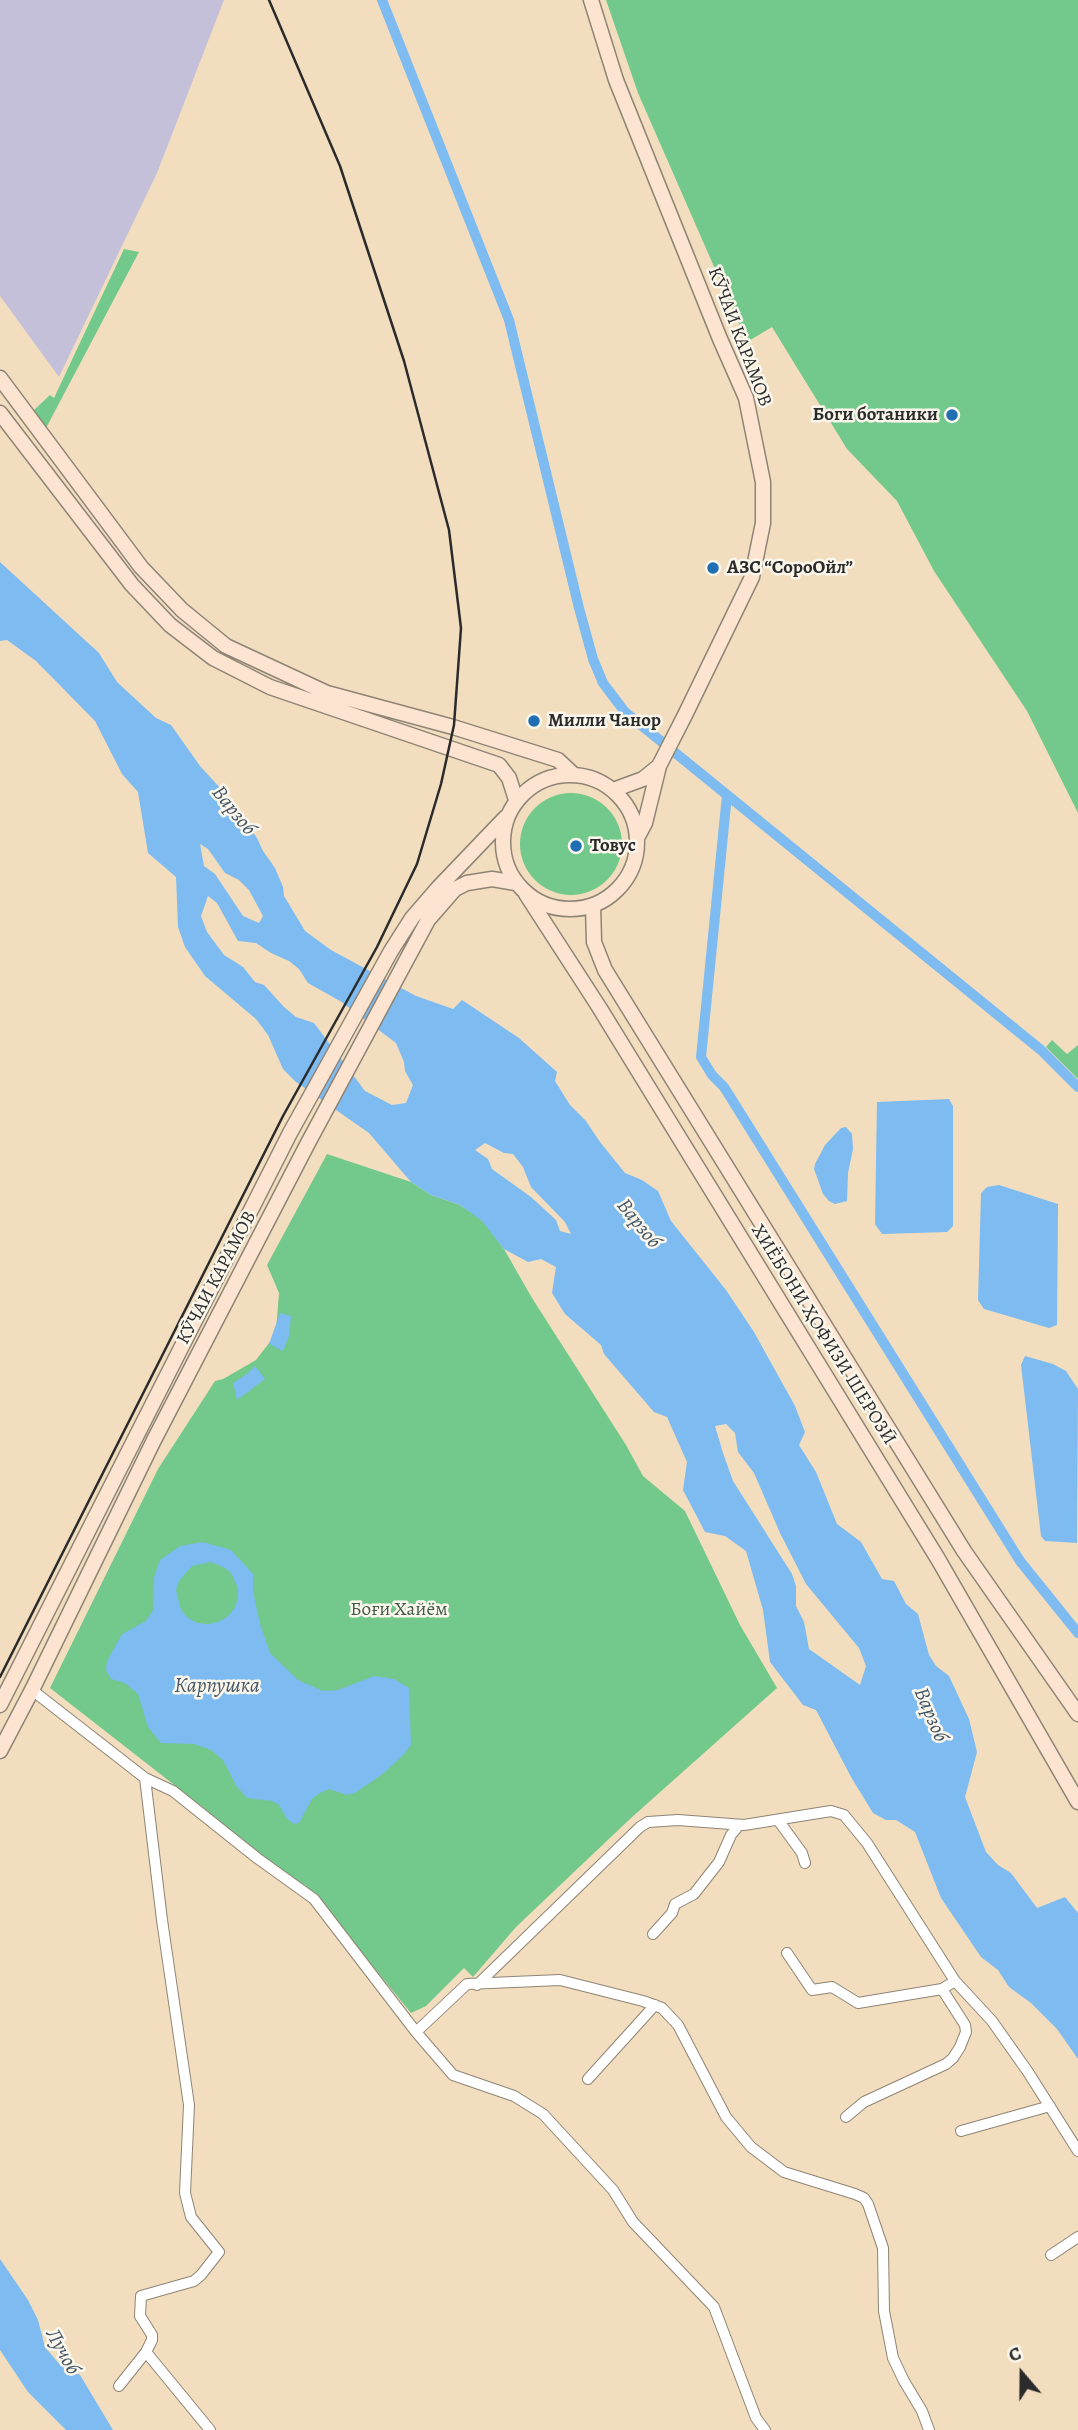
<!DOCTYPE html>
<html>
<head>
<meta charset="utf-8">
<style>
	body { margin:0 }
	#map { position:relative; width:1078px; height:2430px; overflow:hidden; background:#f2debf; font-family:Alegreya,serif }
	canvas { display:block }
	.north { position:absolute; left:987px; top:2339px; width:70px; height:70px; -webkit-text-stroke:5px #fbf7ec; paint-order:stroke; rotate:340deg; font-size:19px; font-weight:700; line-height:28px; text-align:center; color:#2b2b2b }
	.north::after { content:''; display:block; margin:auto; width:24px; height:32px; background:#2b2b2b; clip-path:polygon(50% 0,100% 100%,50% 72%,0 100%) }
</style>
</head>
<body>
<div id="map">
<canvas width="1078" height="2430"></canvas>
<div class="north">С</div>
</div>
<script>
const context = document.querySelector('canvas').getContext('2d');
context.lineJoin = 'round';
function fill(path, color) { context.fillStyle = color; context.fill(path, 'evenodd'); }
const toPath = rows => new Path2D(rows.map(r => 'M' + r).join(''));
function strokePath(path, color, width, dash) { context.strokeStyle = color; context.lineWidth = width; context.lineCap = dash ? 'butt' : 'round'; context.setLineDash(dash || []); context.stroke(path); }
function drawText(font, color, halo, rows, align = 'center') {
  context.font = font + ' Alegreya,serif'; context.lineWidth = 5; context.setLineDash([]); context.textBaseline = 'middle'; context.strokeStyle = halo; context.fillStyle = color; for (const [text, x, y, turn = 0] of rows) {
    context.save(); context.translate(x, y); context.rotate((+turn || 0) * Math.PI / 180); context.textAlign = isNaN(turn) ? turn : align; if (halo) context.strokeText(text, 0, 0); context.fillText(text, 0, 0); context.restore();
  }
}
fill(toPath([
	[0,0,224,0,157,173,59,377,0,296]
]), '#c5c0da');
fill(toPath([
	[606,0,1078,0,1078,813,1027,711,934,571,897,501,847,449,772,327,747,342,638,93],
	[124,249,139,252,46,428,33,411,50,395,54,398],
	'520 844a51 51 0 1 1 102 0a51 51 0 1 1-102 0Z',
	[1052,1040,1067,1054,1078,1045,1078,1079,1046,1047],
	[327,1154,411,1182,431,1195,460,1205,483,1221,504,1249,532,1298,626,1445,643,1476,685,1511,740,1625,777,1688,631,1818,516,1927,473,1977,464,1968,426,2006,411,2013,347,1935,320,1899,305,1885,281,1874,173,1784,50,1688,158,1469,215,1381,223,1379,256,1360,273,1338,276,1331,279,1293,267,1265]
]), '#73c88c');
fill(toPath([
	[0,562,99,653,117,682,156,718,171,725,200,766,232,801,257,838,263,851,275,868,283,887,284,896,305,931,331,950,416,996,453,1009,462,1000,519,1038,557,1072,555,1081,570,1105,586,1121,600,1142,625,1173,642,1180,658,1191,671,1221,726,1290,754,1332,795,1406,805,1432,799,1445,816,1472,837,1524,861,1542,882,1579,894,1581,906,1604,918,1614,929,1655,936,1666,949,1676,969,1719,977,1752,965,1797,986,1852,998,1865,1011,1873,1037,1908,1065,1897,1078,1913,1078,2059,1057,2029,1031,2003,1009,1987,998,1970,981,1957,941,1898,915,1832,896,1820,886,1820,873,1813,851,1777,816,1710,803,1705,770,1662,763,1610,746,1551,725,1536,705,1532,683,1490,687,1462,667,1417,654,1412,604,1354,601,1345,565,1314,552,1293,556,1267,541,1259,528,1262,504,1249,482,1221,460,1205,431,1195,411,1182,369,1133,296,1082,283,1069,268,1035,256,1019,205,976,185,947,178,927,176,877,148,853,138,792,122,774,95,721,36,661,7,640,0,641],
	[200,844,208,849,225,873,239,880,249,890,263,916,259,923,243,916,215,874,204,866],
	[208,896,217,903,238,941,256,943,271,953,289,961,299,969,308,983,340,1001,396,1043,404,1062,405,1071,413,1085,406,1103,392,1105,365,1091,314,1023,296,1017,284,1007,264,985,255,982,243,967,224,955,207,932,201,916],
	[485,1143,504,1153,513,1154,523,1167,531,1187,565,1222,571,1234,560,1231,556,1220,531,1197,492,1169,488,1159,475,1150],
	[726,1424,735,1433,738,1452,754,1473,780,1533,806,1584,859,1648,866,1666,860,1685,809,1649,804,1622,796,1606,796,1586,792,1574,733,1481,723,1453,715,1426],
	[949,1099,953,1106,953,1226,947,1232,882,1234,875,1224,877,1102],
	[846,1127,852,1134,853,1149,848,1173,847,1201,835,1204,829,1201,823,1194,814,1169,815,1164,825,1145,841,1128],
	[999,1185,1058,1204,1057,1325,1049,1328,984,1309,978,1300,981,1193,987,1187],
	[280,1313,291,1316,289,1336,283,1351,269,1344],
	[1025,1356,1053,1364,1066,1371,1078,1389,1077,1543,1045,1541,1041,1536,1021,1365],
	[255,1366,265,1379,237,1400,233,1383,247,1374],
	[203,1542,231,1550,253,1574,253,1591,260,1624,270,1653,298,1680,323,1691,338,1690,374,1676,394,1679,409,1688,411,1745,404,1754,384,1773,355,1793,347,1795,329,1789,320,1793,312,1799,299,1823,294,1824,287,1819,279,1805,272,1801,247,1798,237,1787,223,1760,211,1750,194,1744,161,1743,148,1727,138,1694,125,1683,111,1679,106,1670,107,1661,122,1634,146,1621,153,1610,154,1577,160,1560,180,1546],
	[211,1562,225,1568,231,1573,238,1588,238,1599,234,1609,227,1617,218,1622,208,1624,197,1623,188,1618,181,1610,176,1590,179,1581,192,1566],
	[0,2259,28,2300,38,2320,45,2347,61,2366,80,2375,113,2430,66,2430,28,2392,0,2350]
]), '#7dbbf0');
strokePath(toPath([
	[382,0,509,320,579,608,593,659,603,683,625,712,1041,1050,1078,1087],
	[727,795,701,1057,712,1075,724,1087,1020,1561,1078,1633]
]), '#7dbbf0', 10);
const minor = toPath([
	[32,1690,145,1778,173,1791,257,1858,314,1899,416,2032,453,2075,514,2096,543,2114,613,2190,633,2222,714,2307,756,2418,765,2430],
	[778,1820,802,1853,805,1863],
	[653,1934,672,1913,675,1904,694,1894,719,1862,731,1835,739,1825],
	[787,1953,812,1990,832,1987,858,2003,942,1989,955,1981],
	[477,1985,640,1827,648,1822,678,1820,744,1825,831,1811,844,1815,867,1843,955,1981,992,2021,1028,2072,1078,2151],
	[416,2032,467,1984,560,1980,643,2001,662,2008,678,2025,726,2117,751,2147,784,2172,855,2194,864,2198,868,2204,883,2248,884,2311,893,2358,904,2381,922,2411,929,2430],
	[588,2079,655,2005],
	[846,2117,864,2102,946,2064,953,2058,960,2047,966,2032,965,2025,942,1989],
	[961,2131,1050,2106],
	[1051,2255,1078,2237],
	[146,2352,210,2430],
	[119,2386,146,2352,152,2340,152,2335,140,2316,141,2296,194,2281,201,2275,219,2252,191,2217,185,2193,189,2105,162,1920,145,1778]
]);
const secondary = toPath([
	[591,0,616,80,720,339,746,398,763,482,763,523,752,577,685,715,659,766,645,823,637,838],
	[0,378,141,567,182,610,226,646,327,693,453,727,558,760,573,774],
	[0,413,132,585,170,625,213,658,270,687,499,765,509,778,516,800],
	'503 842a67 67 0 1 1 134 0a67 67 0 1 1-134 0Z',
	[613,790,643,779,659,766],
	[526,894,599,1007,938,1559,1078,1802],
	[593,905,594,942,605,970,964,1551,1078,1714],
	[0,1705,290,1133,391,951,412,918,438,888,506,817],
	[0,1751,32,1690,154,1440,308,1143,428,920,455,889,467,883,492,879,516,883]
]);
strokePath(minor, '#8e8475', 12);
strokePath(secondary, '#8e8475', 17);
strokePath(minor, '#fff', 10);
strokePath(secondary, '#fde4d0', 14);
strokePath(toPath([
	[0,1677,283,1116,377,947,417,864,441,784,454,725,461,628,449,530,404,361,340,166,269,0]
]), '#2b2b2b', 2.5);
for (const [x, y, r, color] of [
	[952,415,7,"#1f6fb2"],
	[713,568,7,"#1f6fb2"],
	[534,721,7,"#1f6fb2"],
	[576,846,7,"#1f6fb2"]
]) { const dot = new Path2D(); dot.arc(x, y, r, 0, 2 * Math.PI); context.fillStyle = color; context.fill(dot); strokePath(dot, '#fbf7ec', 2.5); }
drawText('19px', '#2b2b2b', '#fbf7ec', [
	["КӮЧАИ КАРАМОВ",739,337,69],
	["КӮЧАИ КАРАМОВ",217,1278,-62],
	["ХИЁБОНИ ҲОФИЗИ ШЕРОЗӢ",823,1335,58]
]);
drawText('bold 19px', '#2b2b2b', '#fbf7ec', [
	["Боги ботаники",938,415,"right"],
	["АЗС “СороОйл”",727,568],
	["Милли Чанор",548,721],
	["Товус",590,846]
], 'left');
drawText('19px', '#415a48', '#fbf7ec', [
	["Боғи Хайём",399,1610]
]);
drawText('italic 21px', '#445666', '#fbf7ec', [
	["Варзоб",233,811,51],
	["Варзоб",638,1224,51],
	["Карпушка",217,1687],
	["Варзоб",930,1715,67],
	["Лучоб",62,2352,61]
]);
</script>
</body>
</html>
